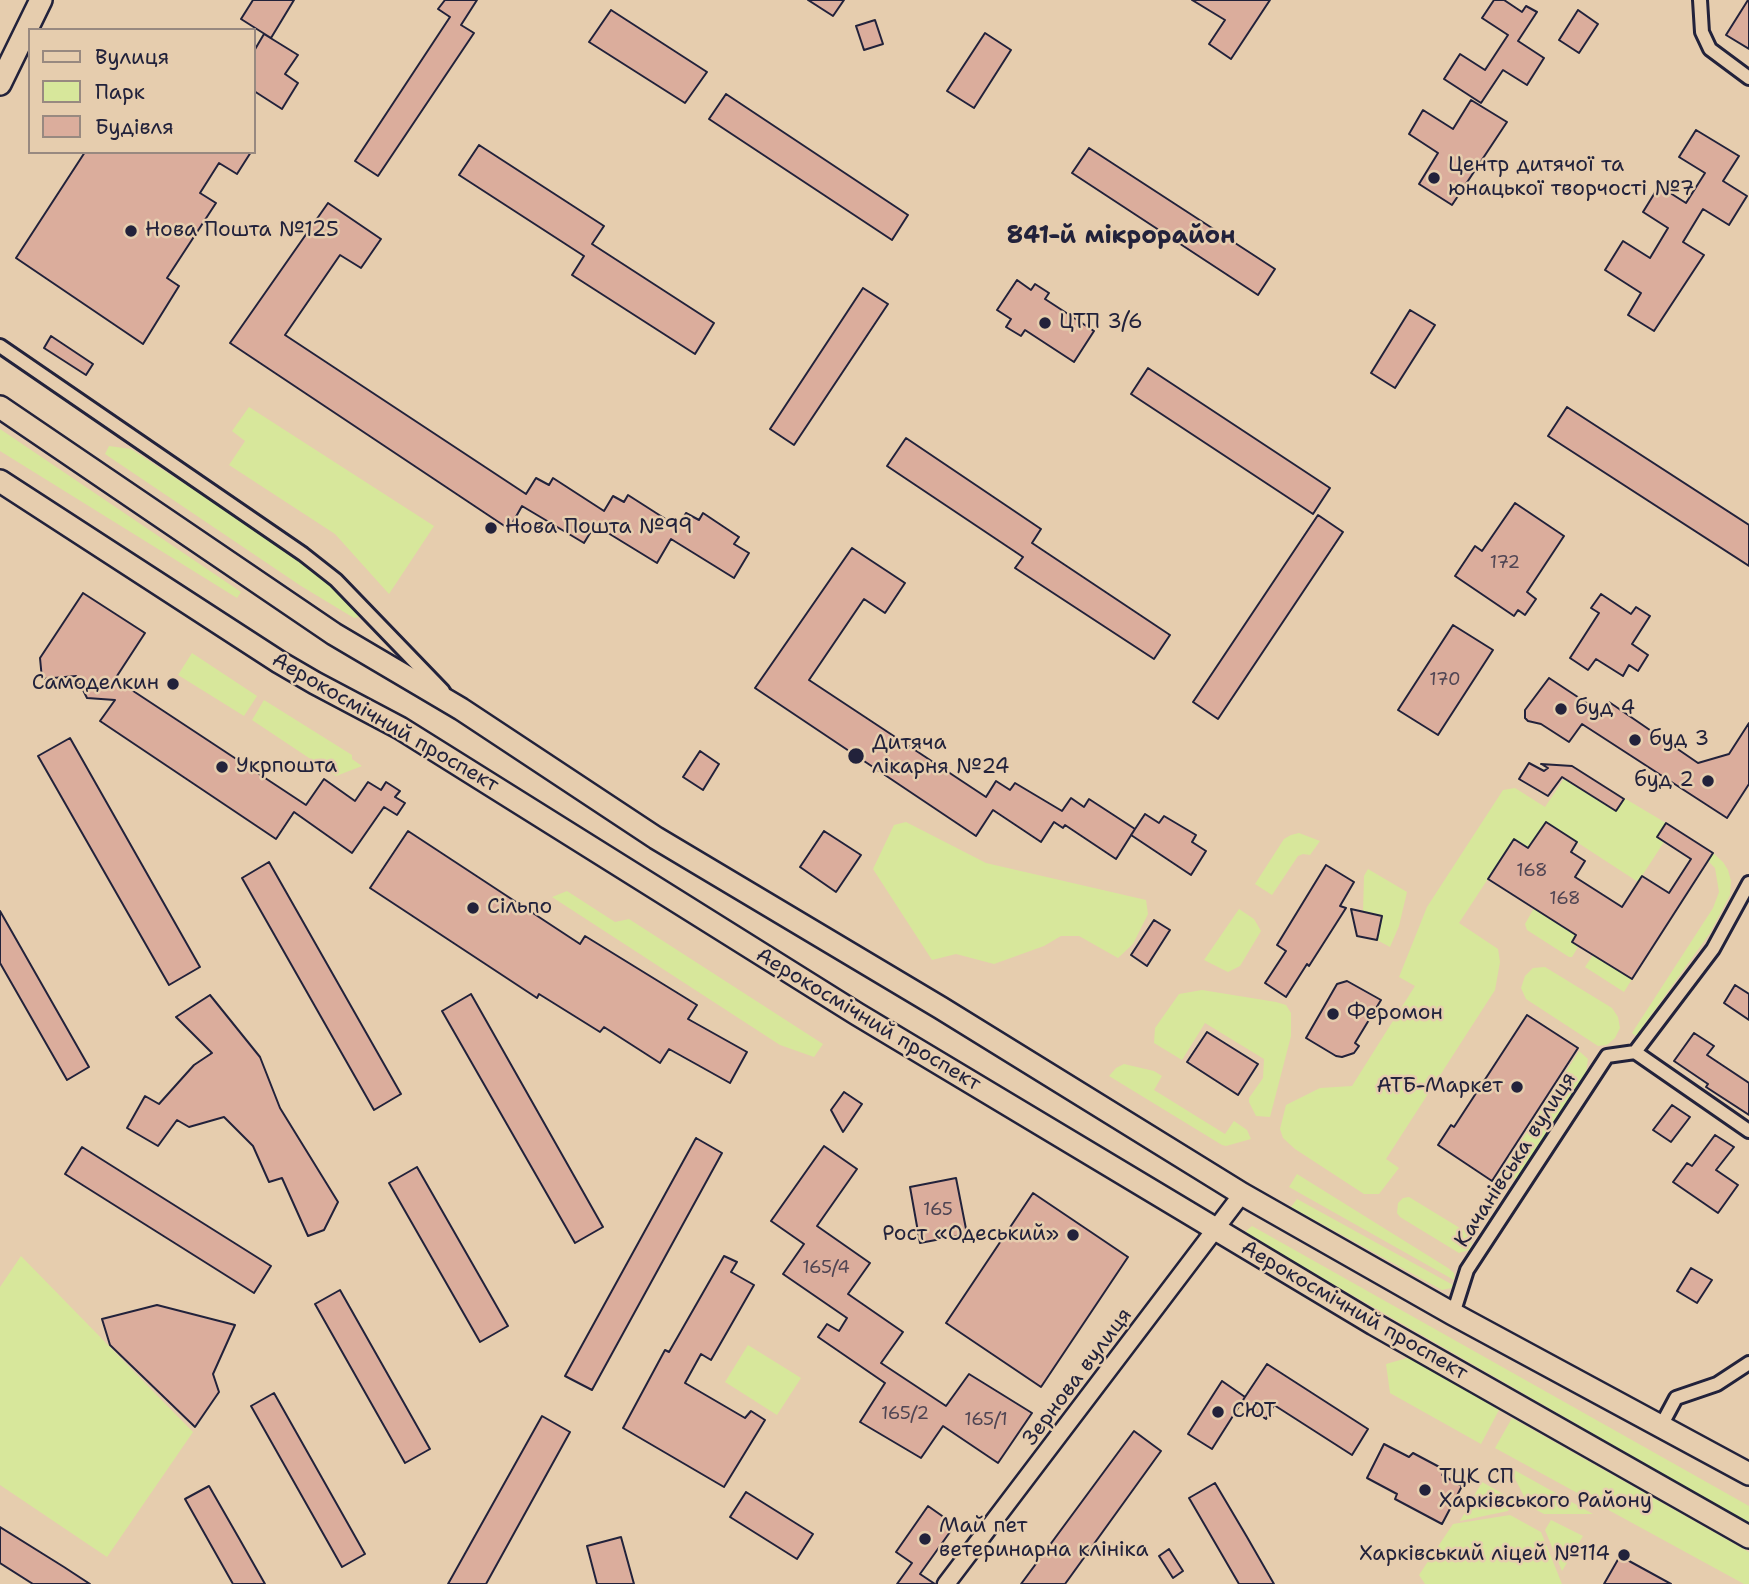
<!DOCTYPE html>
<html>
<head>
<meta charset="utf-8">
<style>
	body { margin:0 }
	#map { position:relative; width:1749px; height:1584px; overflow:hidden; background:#e6cdae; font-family:"Shantell Sans",sans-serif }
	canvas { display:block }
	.legend { position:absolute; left:28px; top:28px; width:228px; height:126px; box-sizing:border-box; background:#e6cdae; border:2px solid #988980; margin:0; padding:9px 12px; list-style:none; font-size:21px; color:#22223b }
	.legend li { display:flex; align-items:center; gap:14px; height:35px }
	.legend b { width:35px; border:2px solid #988980 }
</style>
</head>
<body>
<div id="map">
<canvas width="1749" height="1584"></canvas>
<ul class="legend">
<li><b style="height:9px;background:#e6cdae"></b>Вулиця</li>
<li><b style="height:19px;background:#d7e79b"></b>Парк</li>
<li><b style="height:19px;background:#dbad9c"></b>Будівля</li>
</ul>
</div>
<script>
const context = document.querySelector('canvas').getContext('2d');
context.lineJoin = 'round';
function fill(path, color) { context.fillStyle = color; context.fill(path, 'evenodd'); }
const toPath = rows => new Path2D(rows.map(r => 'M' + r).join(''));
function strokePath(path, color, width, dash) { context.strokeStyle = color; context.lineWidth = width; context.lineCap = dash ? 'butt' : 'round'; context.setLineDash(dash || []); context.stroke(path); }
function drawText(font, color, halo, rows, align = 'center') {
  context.font = font + ' "Shantell Sans",sans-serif'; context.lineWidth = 5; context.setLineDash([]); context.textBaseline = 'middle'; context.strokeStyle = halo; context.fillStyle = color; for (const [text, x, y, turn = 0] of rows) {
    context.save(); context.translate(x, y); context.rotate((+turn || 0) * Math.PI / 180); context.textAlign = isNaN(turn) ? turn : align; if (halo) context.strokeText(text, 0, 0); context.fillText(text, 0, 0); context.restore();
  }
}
fill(toPath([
	[249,407,434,526,389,594,335,534,229,465,245,441,232,431],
	[0,429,241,592,237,598,0,451],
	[109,446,131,449,320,572,342,594,359,617,354,618,301,586,105,454],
	[192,653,257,696,244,716,178,675],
	[264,700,352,755,352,759,362,766,336,776,252,720],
	[1577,770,1666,823,1657,837,1664,842,1638,882,1546,822,1528,848,1514,839,1459,923,1498,949,1500,962,1495,990,1386,1159,1399,1168,1379,1194,1364,1194,1295,1149,1283,1138,1280,1129,1286,1105,1320,1088,1352,1086,1415,986,1399,977,1427,907,1503,790,1515,788,1545,807,1567,774],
	[906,822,986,863,1146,900,1148,914,1133,944,1118,958,1079,936,1061,936,1044,946,994,964,956,954,932,960,873,869,894,825],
	[1299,833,1320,841,1310,855,1303,854,1298,856,1272,895,1255,884,1284,839,1291,835],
	[1713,853,1723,862,1728,870,1731,881,1730,895,1710,933,1636,1036,1632,1033,1713,908,1719,892,1715,868,1708,861],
	[1368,869,1407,892,1399,926,1390,947,1377,940,1382,916,1363,912,1364,876],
	[567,891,615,922,629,919,823,1044,814,1057,780,1045,552,897],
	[1534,908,1576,935,1572,942,1578,947,1572,957,1569,957,1527,930,1525,924],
	[1239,909,1254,919,1261,931,1240,966,1228,972,1204,960],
	[1593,955,1632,979,1624,992,1585,967],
	[1545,967,1612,1008,1618,1017,1620,1028,1615,1038,1607,1045,1598,1046,1526,999,1521,988,1525,976,1533,968],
	[1202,990,1276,1002,1286,1005,1291,1013,1291,1036,1270,1117,1256,1116,1249,1102,1249,1098,1263,1078,1264,1059,1205,1023,1182,1060,1154,1043,1155,1028,1179,994],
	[1579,1051,1588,1059,1586,1073,1518,1178,1504,1182,1497,1179],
	[1124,1064,1154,1071,1162,1076,1154,1090,1225,1134,1234,1121,1247,1130,1251,1139,1226,1146,1222,1145,1109,1076,1116,1068],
	[1297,1174,1448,1268,1454,1273,1454,1280,1289,1187],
	[1409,1197,1468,1233,1473,1239,1469,1250,1459,1253,1400,1217,1397,1213,1398,1203,1403,1198],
	[1297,1199,1453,1285,1451,1288,1442,1290,1291,1207],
	[1252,1226,1749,1506,1749,1523,1251,1237,1246,1231],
	[21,1256,193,1432,107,1557,0,1485,0,1287],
	[748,1345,801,1378,777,1415,725,1382],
	[1411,1357,1499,1410,1481,1444,1390,1393,1386,1364],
	[1512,1418,1749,1552,1749,1584,1744,1584,1495,1448],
	[1509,1467,1593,1514,1544,1514,1529,1506],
	[1482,1482,1514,1500,1508,1511,1460,1521],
	[1510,1515,1541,1532,1562,1584,1425,1584,1419,1575,1453,1524],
	[1551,1520,1583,1536,1562,1571,1545,1530]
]), '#d7e79b');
const building = toPath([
	[253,0,294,0,271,38,241,19,253,0],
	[445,0,477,0,461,25,474,33,378,176,355,161,450,17,438,9,445,0],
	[808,0,844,0,833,16,808,0],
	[1192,0,1270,0,1231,59,1209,44,1225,20,1192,0],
	[1494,0,1504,0,1522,12,1526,6,1537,12,1518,41,1544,58,1527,85,1503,70,1481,103,1444,79,1460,54,1485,70,1508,35,1482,18,1494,0],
	[1748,0,1749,0,1749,49,1726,35,1748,0],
	[611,10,707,72,685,103,589,42,611,10],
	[1578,10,1598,24,1579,53,1559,40,1578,10],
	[875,20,883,44,864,50,856,26,875,20],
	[985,33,1011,50,974,108,947,91,985,33],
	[264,34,298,55,285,74,298,83,282,109,254,91,254,51,264,34],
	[726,94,908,215,892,240,709,119,726,94],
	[1471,100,1507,122,1452,205,1419,184,1438,153,1409,134,1423,110,1453,129,1471,100],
	[1696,130,1739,156,1723,181,1747,196,1729,225,1703,209,1683,242,1704,255,1654,331,1628,315,1641,293,1605,270,1623,241,1650,258,1668,228,1643,212,1659,186,1686,203,1705,173,1679,157,1696,130],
	[479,145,604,226,592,244,714,323,695,354,572,275,584,256,459,175,479,145],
	[1089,148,1275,269,1258,295,1072,173,1089,148],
	[85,152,251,152,237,174,219,163,200,193,216,203,167,278,179,286,143,344,16,258,85,152],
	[328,203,381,239,361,268,340,255,285,335,526,494,536,478,549,485,553,478,604,511,613,496,624,502,628,495,678,527,686,513,699,520,703,513,739,537,734,544,749,553,734,578,671,539,657,563,595,525,584,543,522,506,509,529,230,343,328,203],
	[1017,280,1031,290,1035,284,1049,293,1045,299,1094,331,1074,362,1025,330,1021,336,1006,327,1011,319,997,310,1017,280],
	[863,288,888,304,794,445,770,429,863,288],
	[1410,310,1435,325,1395,388,1371,373,1410,310],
	[51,336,93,364,86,375,44,348,51,336],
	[1148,368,1330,488,1313,514,1131,394,1148,368],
	[1567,407,1749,525,1749,566,1548,436,1567,407],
	[906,438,1041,529,1032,543,1170,635,1154,659,1015,568,1023,557,887,466,906,438],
	[1515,503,1564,536,1527,592,1536,599,1525,615,1518,610,1514,616,1455,576,1475,546,1482,551,1515,503],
	[1318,515,1343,532,1218,719,1193,702,1318,515],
	[852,548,905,583,885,613,864,599,809,680,986,797,996,781,1010,790,1015,783,1062,811,1071,798,1084,807,1089,799,1135,829,1116,859,1065,825,1063,828,1054,822,1041,842,993,810,976,836,755,688,852,548],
	[83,593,145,633,115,679,306,805,324,779,355,801,368,782,381,790,386,782,400,791,395,797,405,803,397,815,384,807,352,853,294,812,276,839,100,721,115,700,87,698,76,676,42,679,40,658,83,593],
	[1601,594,1631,614,1636,607,1650,616,1632,644,1648,655,1638,671,1629,665,1623,676,1596,659,1588,670,1570,658,1599,613,1591,608,1601,594],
	[1453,625,1493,650,1438,735,1398,710,1453,625],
	[1549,678,1602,713,1609,702,1698,763,1729,754,1749,723,1749,784,1727,818,1582,724,1569,742,1541,724,1528,721,1525,718,1525,710,1549,678],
	[70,738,200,967,169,985,38,756,70,738],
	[700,751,719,764,703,790,683,777,700,751],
	[1529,763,1544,771,1548,768,1541,764,1572,766,1624,799,1616,811,1562,777,1548,796,1519,779,1529,763],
	[1145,814,1159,823,1164,816,1196,835,1192,842,1206,851,1191,875,1131,835,1145,814],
	[1546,822,1577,842,1571,852,1585,861,1575,877,1622,907,1642,876,1669,893,1691,859,1657,837,1666,823,1713,853,1632,979,1572,942,1576,935,1488,879,1514,839,1528,848,1546,822],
	[408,831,580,944,585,936,697,1005,688,1019,747,1052,730,1083,669,1049,660,1063,604,1027,600,1032,539,994,537,998,370,888,408,831],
	[824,831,861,855,836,892,800,867,824,831],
	[269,862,401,1094,374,1110,242,878,269,862],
	[1326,865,1354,882,1340,906,1346,908,1309,966,1307,964,1286,997,1265,983,1286,951,1277,945,1326,865],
	[1351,909,1382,916,1377,940,1357,936,1351,909],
	[0,911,89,1067,67,1080,0,963,0,911],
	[1154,920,1170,930,1147,966,1131,955,1154,920],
	[1347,981,1381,1000,1355,1043,1359,1046,1354,1053,1342,1057,1336,1056,1306,1038,1337,984,1347,981],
	[1735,985,1749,994,1749,1020,1724,1003,1735,985],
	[471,994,603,1227,575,1243,442,1011,471,994],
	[210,995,260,1057,280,1108,338,1202,324,1230,308,1236,282,1178,269,1182,253,1146,224,1117,189,1127,177,1120,158,1146,127,1128,145,1096,159,1104,194,1065,212,1053,176,1017,210,995],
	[1527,1015,1578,1048,1492,1181,1438,1145,1451,1125,1454,1127,1527,1015],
	[1207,1032,1258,1064,1238,1095,1187,1062,1207,1032],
	[1694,1033,1714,1046,1707,1055,1749,1083,1749,1115,1706,1087,1708,1084,1674,1061,1694,1033],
	[844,1092,862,1104,843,1132,831,1110,844,1092],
	[1672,1105,1690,1117,1671,1142,1653,1130,1672,1105],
	[1715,1135,1734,1147,1716,1170,1738,1185,1718,1213,1673,1182,1687,1163,1692,1166,1715,1135],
	[696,1138,722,1153,592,1390,565,1376,696,1138],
	[824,1146,857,1169,817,1226,870,1263,848,1294,903,1332,881,1363,946,1406,969,1374,1032,1413,998,1463,943,1426,921,1458,860,1422,885,1383,818,1337,827,1324,839,1331,847,1318,783,1274,804,1244,771,1221,824,1146],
	[82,1147,271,1266,254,1293,65,1174,82,1147],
	[417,1167,508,1326,480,1342,389,1183,417,1167],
	[956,1178,967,1234,920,1243,910,1187,956,1178],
	[1033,1193,1128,1257,1041,1387,946,1323,1033,1193],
	[724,1256,737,1262,731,1272,754,1285,711,1360,701,1354,685,1383,745,1418,751,1411,765,1420,724,1487,623,1428,665,1350,669,1352,724,1256],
	[1691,1268,1712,1280,1697,1303,1677,1291,1691,1268],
	[340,1290,430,1449,405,1463,315,1304,340,1290],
	[157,1305,235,1325,213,1374,219,1392,195,1427,110,1345,102,1319,157,1305],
	[1267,1364,1368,1429,1352,1455,1274,1405,1266,1419,1241,1403,1267,1364],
	[1222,1381,1245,1397,1212,1449,1188,1434,1222,1381],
	[274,1393,365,1554,342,1567,251,1406,274,1393],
	[542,1416,570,1432,486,1584,448,1584,542,1416],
	[1134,1431,1161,1451,1065,1584,1021,1584,1134,1431],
	[1384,1444,1409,1457,1413,1453,1445,1470,1442,1475,1462,1486,1442,1524,1395,1499,1397,1494,1367,1478,1384,1444],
	[1215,1483,1247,1537,1274,1584,1239,1584,1189,1498,1215,1483],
	[209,1486,240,1540,265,1584,233,1584,185,1499,209,1486],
	[746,1492,813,1534,797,1559,730,1517,746,1492],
	[928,1506,955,1525,920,1574,935,1584,897,1584,912,1563,896,1552,928,1506],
	[0,1527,64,1567,90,1584,33,1584,0,1563,0,1527],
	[621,1537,634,1584,597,1584,587,1546,621,1537],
	[1169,1549,1183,1571,1173,1578,1159,1556,1169,1549],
	[1620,1556,1671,1584,1604,1584,1620,1556]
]);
fill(building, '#dbad9c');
strokePath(building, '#22223b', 2);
const minor = toPath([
	[1700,0,1702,32,1710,49,1749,78],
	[0,346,303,554,336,580,443,691],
	[1749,883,1713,949,1635,1052,1749,1131],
	[1453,1314,1467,1270,1607,1056,1635,1052],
	[1661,1426,1676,1398,1717,1384,1749,1363]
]);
const tertiary = toPath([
	[946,1584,1242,1194]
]);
const primary = toPath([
	[0,84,41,0],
	[0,407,334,634,461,709,656,838,941,1008,1242,1194,1453,1314,1749,1474],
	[0,481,279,662,315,683,400,728,857,1014,1374,1324,1749,1537]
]);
strokePath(minor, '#22223b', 18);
strokePath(tertiary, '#22223b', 21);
strokePath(primary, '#22223b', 26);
strokePath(minor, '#e6cdae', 12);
strokePath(tertiary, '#e6cdae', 16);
strokePath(primary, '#e6cdae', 21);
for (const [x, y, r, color] of [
	[1434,178,7,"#22223b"],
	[131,231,7,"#22223b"],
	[1045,323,7,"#22223b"],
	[491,528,7,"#22223b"],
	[173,684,7,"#22223b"],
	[1561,709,7,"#22223b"],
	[1635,740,7,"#22223b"],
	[856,756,9,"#22223b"],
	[222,767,7,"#22223b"],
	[1708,781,7,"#22223b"],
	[473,908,7,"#22223b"],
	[1333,1014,7,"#22223b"],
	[1517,1087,7,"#22223b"],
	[1073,1235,7,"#22223b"],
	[1218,1412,7,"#22223b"],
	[1425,1490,7,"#22223b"],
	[925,1539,7,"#22223b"],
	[1624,1555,7,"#22223b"]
]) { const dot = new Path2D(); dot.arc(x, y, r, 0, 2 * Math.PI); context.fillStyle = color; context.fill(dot); strokePath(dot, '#e6cdae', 2.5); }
drawText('18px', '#504553', null, [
	["172",1505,563],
	["170",1445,680],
	["168",1532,871],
	["168",1565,899],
	["165",938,1210],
	["165/4",826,1268],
	["165/2",905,1414],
	["165/1",986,1420]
]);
drawText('21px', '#22223b', '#e6cdae', [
	["Центр дитячої та",1448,166],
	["юнацької творчості №7",1448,190],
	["Нова Пошта №125",145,231],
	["ЦТП 3/6",1059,323],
	["Нова Пошта №99",505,528],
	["Самоделкин",159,684,"right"],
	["буд 4",1575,709],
	["буд 3",1649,740],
	["Дитяча",872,744],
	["лікарня №24",872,768],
	["Укрпошта",236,767],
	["буд 2",1694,781,"right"],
	["Сільпо",487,908],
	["Феромон",1347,1014],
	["АТБ-Маркет",1503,1087,"right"],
	["Рост «Одеський»",1059,1235,"right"],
	["СЮТ",1232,1412],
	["ТЦК СП",1439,1478],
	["Харківського Району",1439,1502],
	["Май пет",939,1527],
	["ветеринарна клініка",939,1551],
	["Харківський ліцей №114",1610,1555,"right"]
], 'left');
drawText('21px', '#22223b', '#e6cdae', [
	["Аерокосмічний проспект",385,723,30],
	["Аерокосмічний проспект",868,1020,31],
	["Качанівська вулиця",1516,1160,-57],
	["Аерокосмічний проспект",1354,1311,30],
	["Зернова вулиця",1078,1377,-53]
]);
drawText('bold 24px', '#22223b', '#e6cdae', [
	["841-й мікрорайон",1121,237]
]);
</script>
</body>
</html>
